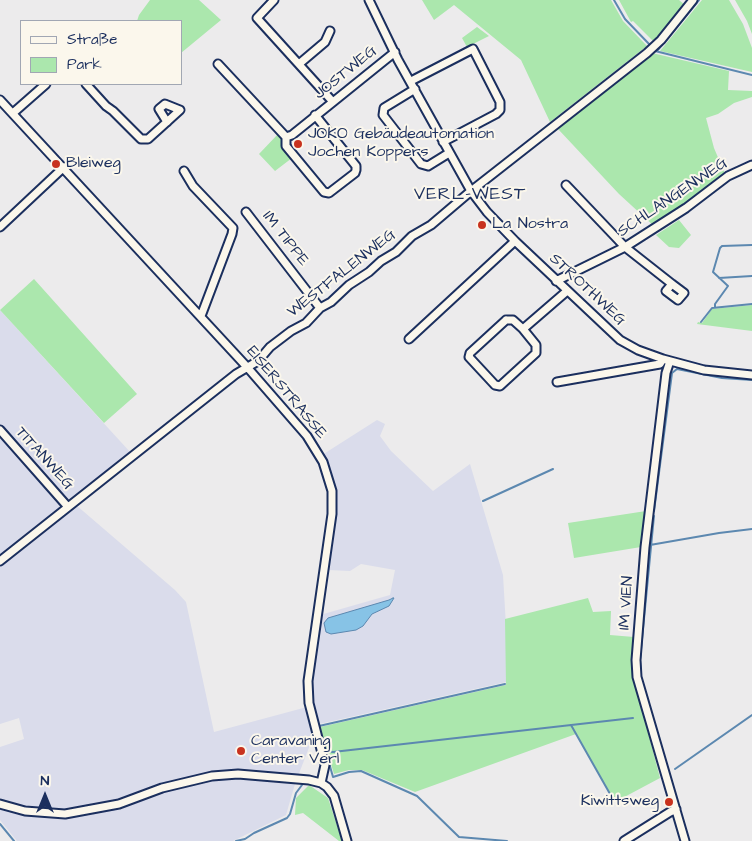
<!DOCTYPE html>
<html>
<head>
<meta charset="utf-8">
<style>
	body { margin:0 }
	#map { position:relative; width:752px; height:841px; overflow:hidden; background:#ecebec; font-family:"Architects Daughter",sans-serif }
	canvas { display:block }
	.legend { position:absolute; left:20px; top:20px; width:162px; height:65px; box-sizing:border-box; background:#fbf7ec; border:1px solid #a1a7b3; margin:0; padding:6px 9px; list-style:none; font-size:15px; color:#1b2f5e }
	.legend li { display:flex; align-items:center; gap:10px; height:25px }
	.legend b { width:25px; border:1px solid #a1a7b3 }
	.north { position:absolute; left:20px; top:771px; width:50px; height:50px; -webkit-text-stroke:4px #fbf7ec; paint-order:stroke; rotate:0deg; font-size:14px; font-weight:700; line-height:20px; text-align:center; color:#1b2f5e }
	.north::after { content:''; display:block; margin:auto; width:18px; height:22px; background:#1b2f5e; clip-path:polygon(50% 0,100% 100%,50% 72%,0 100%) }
</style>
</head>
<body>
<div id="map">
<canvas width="752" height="841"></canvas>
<ul class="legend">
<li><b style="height:6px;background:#fbf7ec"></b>Straße</li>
<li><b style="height:14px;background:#abe7ad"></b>Park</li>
</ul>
<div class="north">N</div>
</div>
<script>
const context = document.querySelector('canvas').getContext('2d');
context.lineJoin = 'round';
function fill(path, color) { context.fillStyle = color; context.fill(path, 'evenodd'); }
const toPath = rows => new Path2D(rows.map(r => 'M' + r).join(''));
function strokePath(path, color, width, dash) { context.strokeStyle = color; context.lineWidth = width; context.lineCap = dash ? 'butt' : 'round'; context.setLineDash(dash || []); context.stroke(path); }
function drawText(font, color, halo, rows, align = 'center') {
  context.font = font + ' "Architects Daughter",sans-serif'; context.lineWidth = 4; context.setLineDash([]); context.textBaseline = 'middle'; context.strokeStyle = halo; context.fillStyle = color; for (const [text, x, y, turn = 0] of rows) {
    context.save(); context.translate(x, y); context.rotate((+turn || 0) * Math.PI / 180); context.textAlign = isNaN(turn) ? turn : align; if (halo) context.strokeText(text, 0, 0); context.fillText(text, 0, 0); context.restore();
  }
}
fill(toPath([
	[0,310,131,453,72,499,67,499,0,425],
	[377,420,385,424,380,436,391,451,433,491,470,464,503,575,507,643,506,682,319,724,312,699,311,679,320,615,390,595,395,570,361,564,350,571,328,570,337,509,333,483,322,455],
	[0,436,59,501,59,508,0,555],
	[76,505,175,590,186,602,214,732,307,707,313,737,295,784,286,815,233,841,17,841,0,820,0,747,24,739,19,718,0,724,0,566]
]), '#dadceb');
fill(toPath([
	[150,0,199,0,221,20,181,53,181,21,137,21,139,15],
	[422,0,611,0,623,21,647,46,550,122,521,60,454,5,434,20],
	[619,0,679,0,685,5,653,41,633,21,631,22],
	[702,0,729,0,743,24,752,48,752,72,660,51],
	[735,0,752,0,752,34,747,21],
	[477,27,489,36,467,47,462,38],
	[652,53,729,71,728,90,752,91,752,97,734,103,718,114,706,118,714,148,725,174,684,207,655,227,619,194,558,129],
	[278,134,283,139,292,158,275,171,259,154],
	[679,220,691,235,679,248,669,247,656,235],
	[34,279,137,394,104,423,0,310],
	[752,305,752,331,697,324,698,322,702,323,712,309],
	[646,511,641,547,574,558,568,523],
	[588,598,593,612,611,611,610,635,634,637,632,661,634,679,660,778,615,802,576,734,415,792,362,770,349,770,334,774,320,727,506,685,505,619],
	[309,785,328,798,342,841,339,841,303,813,295,815,296,798]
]), '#abe7ad');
const water = toPath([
	[393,598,394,598,389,606,372,614,363,626,356,630,331,634,326,632,324,623,328,618,389,600,393,598]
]);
fill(water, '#87c3e6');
strokePath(water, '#5c88b0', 1);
strokePath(toPath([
	[614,0,625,19,650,45],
	[655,51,752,75],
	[657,51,699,0],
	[719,278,752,276],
	[715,307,715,304,728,286,713,272,720,248,722,246,752,245],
	[701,322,712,308,752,304],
	[483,501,553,469],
	[654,511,672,373,677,369,722,378,752,380],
	[654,516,640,660,641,678,667,766],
	[650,545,719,533,752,529],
	[318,724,333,777,349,772,361,771,417,796,459,837,507,841],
	[571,725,614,801],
	[319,726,505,684],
	[326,751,333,752,633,718],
	[675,769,752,715],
	[669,774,689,841],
	[0,824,14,841],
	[236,841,245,839,254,833,287,818,290,814,296,793,302,785]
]), '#5c88b0', 2);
const minor = toPath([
	[274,0,257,18,333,102],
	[369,0,398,60,471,191,487,212,515,241,620,340,638,350,663,359,704,370,752,375],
	[218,64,286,137,286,146,324,192,329,193,355,173,356,170,356,166,315,115],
	[299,64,325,42,330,31],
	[411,81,473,49,500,102,500,110,496,114,443,142],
	[86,84,106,106,113,111,141,139,148,139,180,110,165,104,159,109,167,122],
	[415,89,384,108,383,115,421,164,428,166,449,153],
	[0,100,247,367,307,436,323,462,332,491,332,514,308,681,309,703,325,765,321,783],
	[13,113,46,84],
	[286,137,292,135,395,52],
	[184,171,193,186,233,228,232,234,201,316],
	[566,185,625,247,672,284,684,293,678,300,666,291,672,284],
	[246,212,320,308],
	[0,227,64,167],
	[556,281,625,247,686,208,728,176,752,165],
	[506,320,513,320,523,329,536,345,536,353,500,386,495,385,469,357,470,353,506,320],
	[523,329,567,291],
	[409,339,515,241],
	[670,361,666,373,645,547,636,660,637,677,685,841],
	[557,382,660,364,663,359],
	[0,430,68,507],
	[0,561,236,374,258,361,270,347,291,331,306,323,320,308,331,302,349,285,369,272,381,261,396,252,412,236,431,225,471,191,647,53,661,40,693,0],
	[0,804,25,811,65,814,119,804,162,788,212,776,238,774,309,780,321,783,327,787,334,796,347,841],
	[624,841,670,812,676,809]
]);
strokePath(minor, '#1b2f5e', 11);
strokePath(minor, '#fbf7ec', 7);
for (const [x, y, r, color] of [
	[298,144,5,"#c8321e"],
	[56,164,5,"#c8321e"],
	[482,225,5,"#c8321e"],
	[241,751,5,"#c8321e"],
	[669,802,5,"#c8321e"]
]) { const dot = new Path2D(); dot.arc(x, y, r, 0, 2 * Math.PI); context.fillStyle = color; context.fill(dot); strokePath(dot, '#fbf7ec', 2); }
drawText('16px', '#1b2f5e', '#fbf7ec', [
	["JOSTWEG",346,73,-39],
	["SCHLANGENWEG",673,198,-34],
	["IM TIPPE",285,239,52],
	["WESTFALENWEG",342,274,-38],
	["STROTHWEG",587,290,43],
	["EISERSTRASSE",286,393,50],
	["TITANWEG",44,459,48],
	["IM VIEN",627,603,-86]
]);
drawText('16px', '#1b2f5e', '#fbf7ec', [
	["JOKO Gebäudeautomation",308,135],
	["Jochen Koppers",308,153],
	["Bleiweg",66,164],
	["La Nostra",492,225],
	["Caravaning",251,742],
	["Center Verl",251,760],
	["Kiwittsweg",659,802,"right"]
], 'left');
context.letterSpacing = '1px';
drawText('18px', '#1b2f5e', '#fbf7ec', [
	["VERL-WEST",470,195]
]);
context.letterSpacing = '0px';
</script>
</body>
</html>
